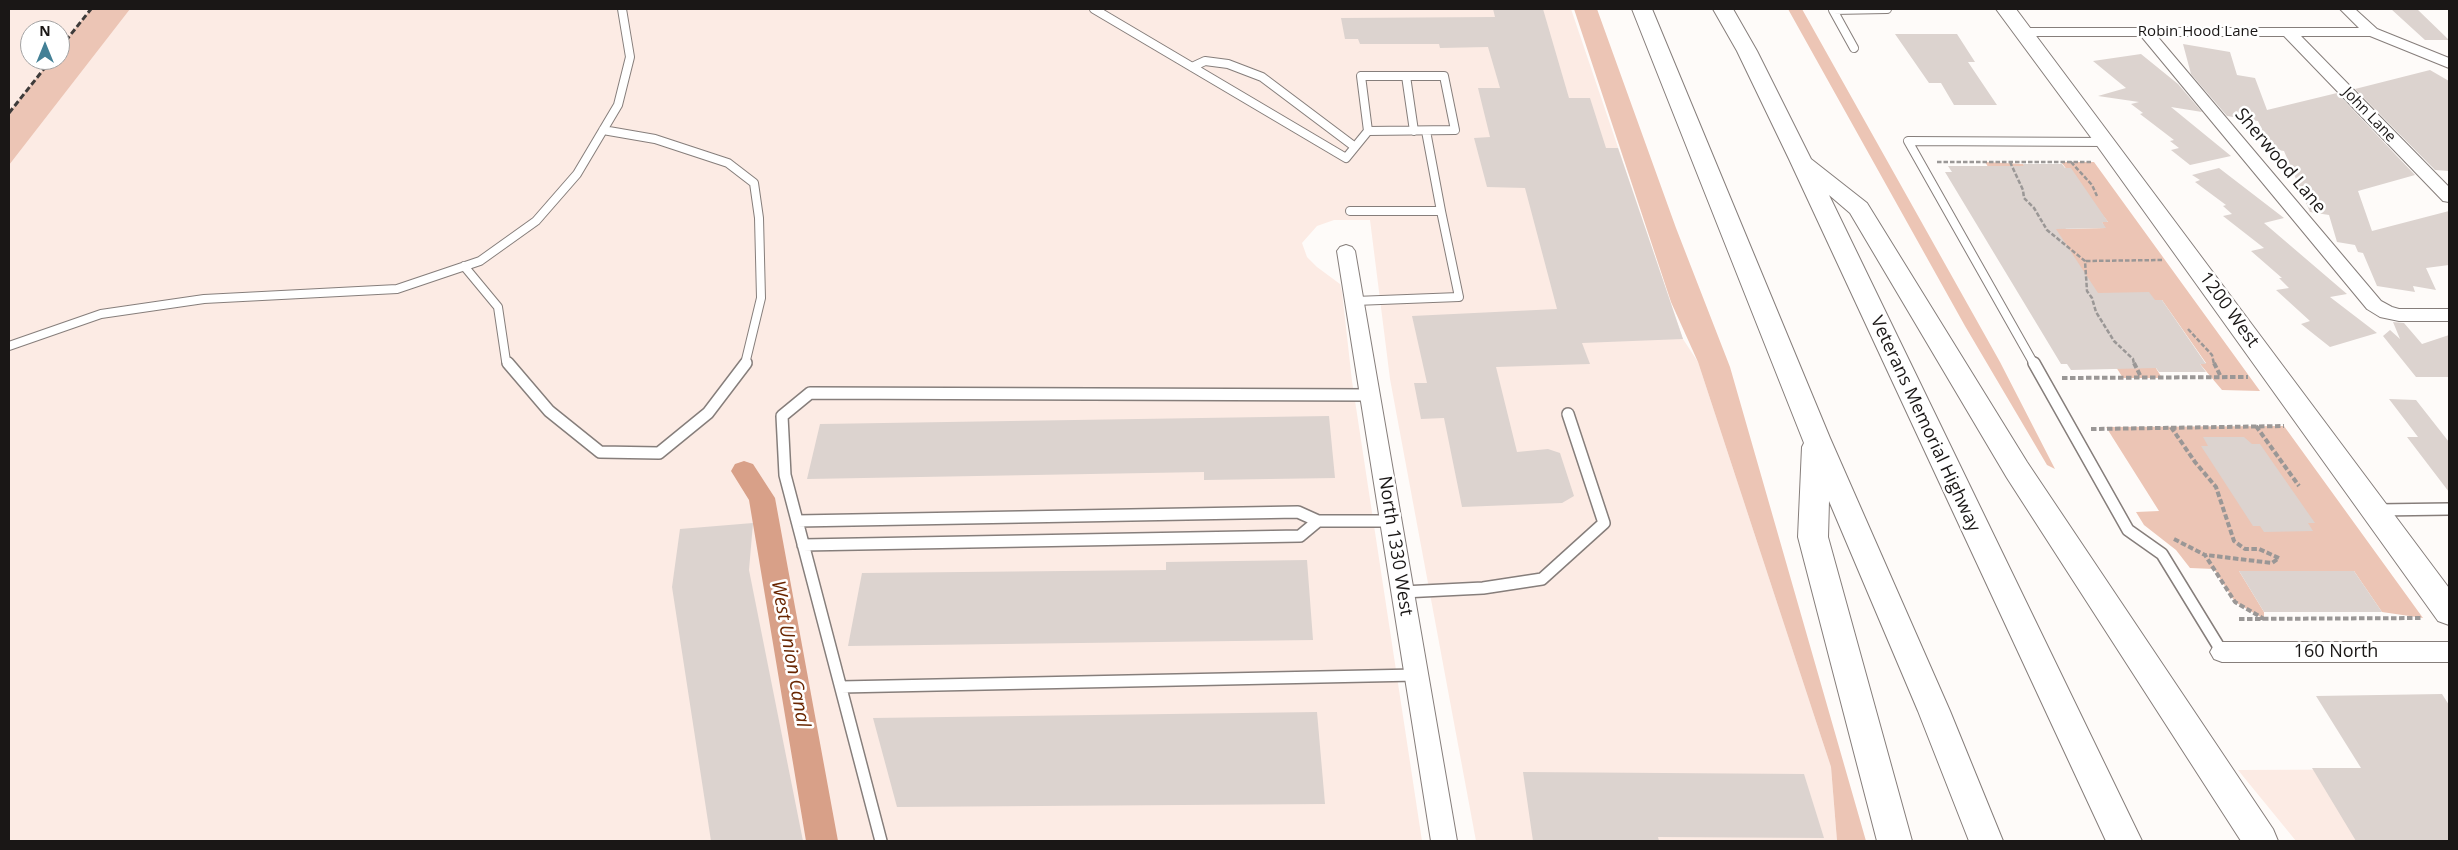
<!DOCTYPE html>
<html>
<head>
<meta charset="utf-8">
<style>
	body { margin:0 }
	#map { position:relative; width:2458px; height:850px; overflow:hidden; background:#fefbf9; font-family:"Open Sans",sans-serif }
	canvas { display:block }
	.frame { position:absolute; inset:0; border:10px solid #1a1716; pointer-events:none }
	.north { position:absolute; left:20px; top:20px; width:50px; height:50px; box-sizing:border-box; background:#fff; border:1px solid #a3a2a2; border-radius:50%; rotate:0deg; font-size:14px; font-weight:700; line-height:20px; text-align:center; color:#1a1716 }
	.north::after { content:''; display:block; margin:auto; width:18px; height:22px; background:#438096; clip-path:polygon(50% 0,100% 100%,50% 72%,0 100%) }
</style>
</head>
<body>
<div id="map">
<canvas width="2458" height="850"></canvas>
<div class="frame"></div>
<div class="north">N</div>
</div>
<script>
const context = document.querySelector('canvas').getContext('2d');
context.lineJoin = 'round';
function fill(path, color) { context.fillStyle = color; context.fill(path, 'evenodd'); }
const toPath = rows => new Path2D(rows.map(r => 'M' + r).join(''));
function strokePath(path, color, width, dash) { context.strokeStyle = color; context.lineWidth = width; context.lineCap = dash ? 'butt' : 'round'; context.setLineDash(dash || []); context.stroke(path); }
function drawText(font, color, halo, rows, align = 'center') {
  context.font = font + ' "Open Sans",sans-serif'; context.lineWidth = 5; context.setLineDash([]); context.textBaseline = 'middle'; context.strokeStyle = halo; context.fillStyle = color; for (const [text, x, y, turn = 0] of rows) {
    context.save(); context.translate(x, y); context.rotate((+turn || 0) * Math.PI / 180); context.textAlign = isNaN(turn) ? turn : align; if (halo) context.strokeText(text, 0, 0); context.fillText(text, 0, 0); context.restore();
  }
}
fill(toPath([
	[9,9,1571,9,1683,339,1698,362,1831,767,1837,841,1476,841,1390,379,1370,220,1334,220,1317,226,1302,243,1307,257,1317,267,1340,284,1342,292,1352,381,1422,841,9,841],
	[30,30,60,30,60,60,30,60],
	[2449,769,2449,841,2296,841,2238,770]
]), '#fcebe4');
fill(toPath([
	[91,9,130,9,9,165,9,113,51,60,60,60,60,48],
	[1574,9,1597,9,1676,228,1730,367,1866,841,1837,841,1831,767,1698,362,1671,302],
	[1788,9,1802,9,2000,362,2055,469,2047,465,1965,326],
	[1985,162,2023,164,2066,229,2105,228,2102,222,2108,222,2061,162,2094,162,2260,391,2222,390,2200,364,2206,363,2162,300,2155,300,2154,365,2162,378,2123,378],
	[2284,426,2423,618,2382,612,2354,571,2239,571,2264,612,2264,619,2235,602,2214,569,2190,568,2176,550,2144,525,2136,512,2159,511,2106,427]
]), '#ecc5b5');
fill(toPath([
	[744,461,753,464,775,498,838,841,806,841,749,500,731,471,735,464,744,461]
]), '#d8a088');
fill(toPath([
	[1493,9,1543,9,1569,98,1590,98,1606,148,1618,148,1683,339,1582,343,1590,364,1496,367,1517,452,1548,449,1560,453,1574,496,1562,503,1462,507,1444,418,1421,419,1414,383,1427,383,1412,316,1557,309,1525,188,1487,187,1474,138,1490,137,1478,88,1500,88,1488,47,1440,48,1439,44,1360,44,1358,39,1345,39,1341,18,1495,17],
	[2391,9,2417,9,2449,40,2425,40],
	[1895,34,1957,34,1975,62,1968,62,1997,105,1954,105,1941,83,1929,83],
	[2183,44,2230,52,2237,75,2255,78,2267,110,2337,93,2415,175,2358,191,2372,231,2449,211,2449,265,2426,268,2436,290,2413,286,2415,292,2377,286,2363,253,2358,252,2355,245,2337,242,2329,215,2310,212,2284,151,2271,149,2258,121,2227,116,2191,74],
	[2141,54,2178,84,2202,112,2171,107,2231,156,2190,165,2171,150,2179,148,2170,141,2174,140,2140,114,2143,113,2131,104,2139,102,2098,96,2126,88,2093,61],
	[2430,70,2449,81,2449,171,2435,170,2355,89],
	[2023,164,2062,164,2065,168,2071,168,2108,222,2102,222,2106,228,2056,229,2098,293,2149,292,2155,300,2162,300,2206,364,2200,364,2206,372,2159,372,2156,368,2071,370,2067,364,2061,364,1945,172,1952,172,1948,166,2024,166],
	[2219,168,2284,218,2264,223,2347,294,2330,297,2377,333,2330,347,2301,324,2310,321,2276,290,2289,288,2279,278,2282,278,2251,251,2264,248,2223,216,2232,214,2223,206,2226,205,2195,182,2200,180,2192,175],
	[2393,322,2404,323,2422,344,2449,335,2449,377,2416,377,2383,336,2390,330,2400,339],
	[2389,399,2416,400,2449,442,2449,492,2407,437,2418,437],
	[1329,416,1335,478,1204,480,1204,472,807,479,820,424],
	[2203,437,2244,437,2252,444,2260,444,2315,523,2308,523,2313,531,2264,532,2260,526,2253,526,2201,446,2208,446],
	[753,523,749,570,803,841,711,841,672,587,680,529],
	[1307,560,1313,640,848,646,862,573,1166,570,1166,562],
	[2239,571,2354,571,2382,612,2264,612],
	[2442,694,2449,705,2449,841,2356,841,2312,768,2361,768,2316,696],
	[1317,712,1325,804,897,807,873,718],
	[1523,772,1804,774,1824,838,1658,837,1659,841,1533,841]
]), '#dcd3cf');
const laneFar1 = toPath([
	[1094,9,1346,158,1368,131],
	[1854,48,1833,10,1887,9],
	[1192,67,1205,61,1228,64,1262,77,1355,147],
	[1361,76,1444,76,1455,130,1368,131,1361,76],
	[1406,76,1414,131],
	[603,130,655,139,728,163,754,183,759,218,761,298,745,364],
	[1350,211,1441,211,1426,131],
	[464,266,498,307,506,361,509,364],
	[1355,301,1459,297,1441,211],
	[9,346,101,314,204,299,397,289,480,261,536,221,577,174,618,105,630,57,622,9],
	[2034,364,1908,141,2106,142]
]);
const lane = toPath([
	[508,363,549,411,600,452,659,453,708,413,746,363],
	[2034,363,2128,530,2162,554,2222,652],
	[2378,510,2449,509],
	[797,521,1298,512,1318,521,1391,521],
	[803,545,1300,536,1318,521],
	[1403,592,1483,588,1542,579,1604,523,1568,414],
	[841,687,1416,675],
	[881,841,785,475,782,416,810,393,1371,395]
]);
const street = toPath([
	[2340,9,2355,9,2377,29,2449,58,2449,68,2370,36,2301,36,2449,187,2449,202,2443,201,2284,36,2157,36,2381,301,2392,307,2399,309,2449,309,2449,321,2399,321,2380,317,2367,309,2141,36,2024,36,2017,32,2024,28,2359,28,2340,9],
	[1346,245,1352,247,1355,251,1457,841,1431,841,1337,251,1340,247,1346,245],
	[2222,642,2449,642,2449,662,2222,662,2214,659,2210,652,2214,645,2222,642]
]);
const secondary = toPath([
	[1996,9,2016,9,2449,588,2449,625,2438,621,2098,147,1996,9]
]);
const highway = toPath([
	[1632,9,1652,9,1830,438,1950,711,2003,841,1969,841,1918,711,1829,501,1828,537,1912,841,1877,841,1798,537,1802,447,1804,443,1632,9],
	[1713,9,1733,9,1757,51,1811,159,1867,203,2027,462,2273,829,2278,841,2241,841,2007,478,1850,213,1829,195,2142,841,2106,841,1789,159,1737,51,1713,9]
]);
strokePath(laneFar1, '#867e7b', 10);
strokePath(lane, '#867e7b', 14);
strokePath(street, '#867e7b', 2);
strokePath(secondary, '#867e7b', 2);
strokePath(highway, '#867e7b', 2);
strokePath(toPath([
	[1937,162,2093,162],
	[2010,162,2023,190,2024,198,2034,208,2047,230,2085,261,2087,291,2092,298,2096,312,2114,341,2133,359,2134,364],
	[2071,162,2092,185,2097,196],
	[2086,261,2164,260],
	[2188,329,2212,355,2214,364]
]), '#9a9796', 2.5, [4.5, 2]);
strokePath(toPath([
	[2134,363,2141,377],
	[2214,363,2221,377],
	[2062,378,2248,377],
	[2256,426,2299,486],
	[2171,427,2195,462,2216,487,2234,541,2245,549,2259,549,2279,558,2272,563,2206,555],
	[2091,429,2284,426],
	[2174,539,2205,555,2235,602,2264,619],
	[2239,619,2422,618]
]), '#9a9796', 4, [5.5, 2.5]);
strokePath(laneFar1, '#fff', 8);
strokePath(lane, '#fff', 11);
fill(street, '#fff');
fill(secondary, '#fff');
fill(highway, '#fff');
strokePath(toPath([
	[60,48,91,9],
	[9,113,51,60]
]), '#3e3b3a', 3, [6, 3]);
drawText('15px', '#1a1716', '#fff', [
	["Robin Hood Lane",2198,32],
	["John Lane",2369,115,46]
]);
drawText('18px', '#1a1716', '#fff', [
	["Sherwood Lane",2280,161,50],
	["1200 West",2229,310,54],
	["Veterans Memorial Highway",1925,424,65],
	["North 1330 West",1395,546,81],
	["160 North",2336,652]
]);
drawText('italic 19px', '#692601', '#fff', [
	["West Union Canal",790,654,80]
]);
</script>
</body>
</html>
